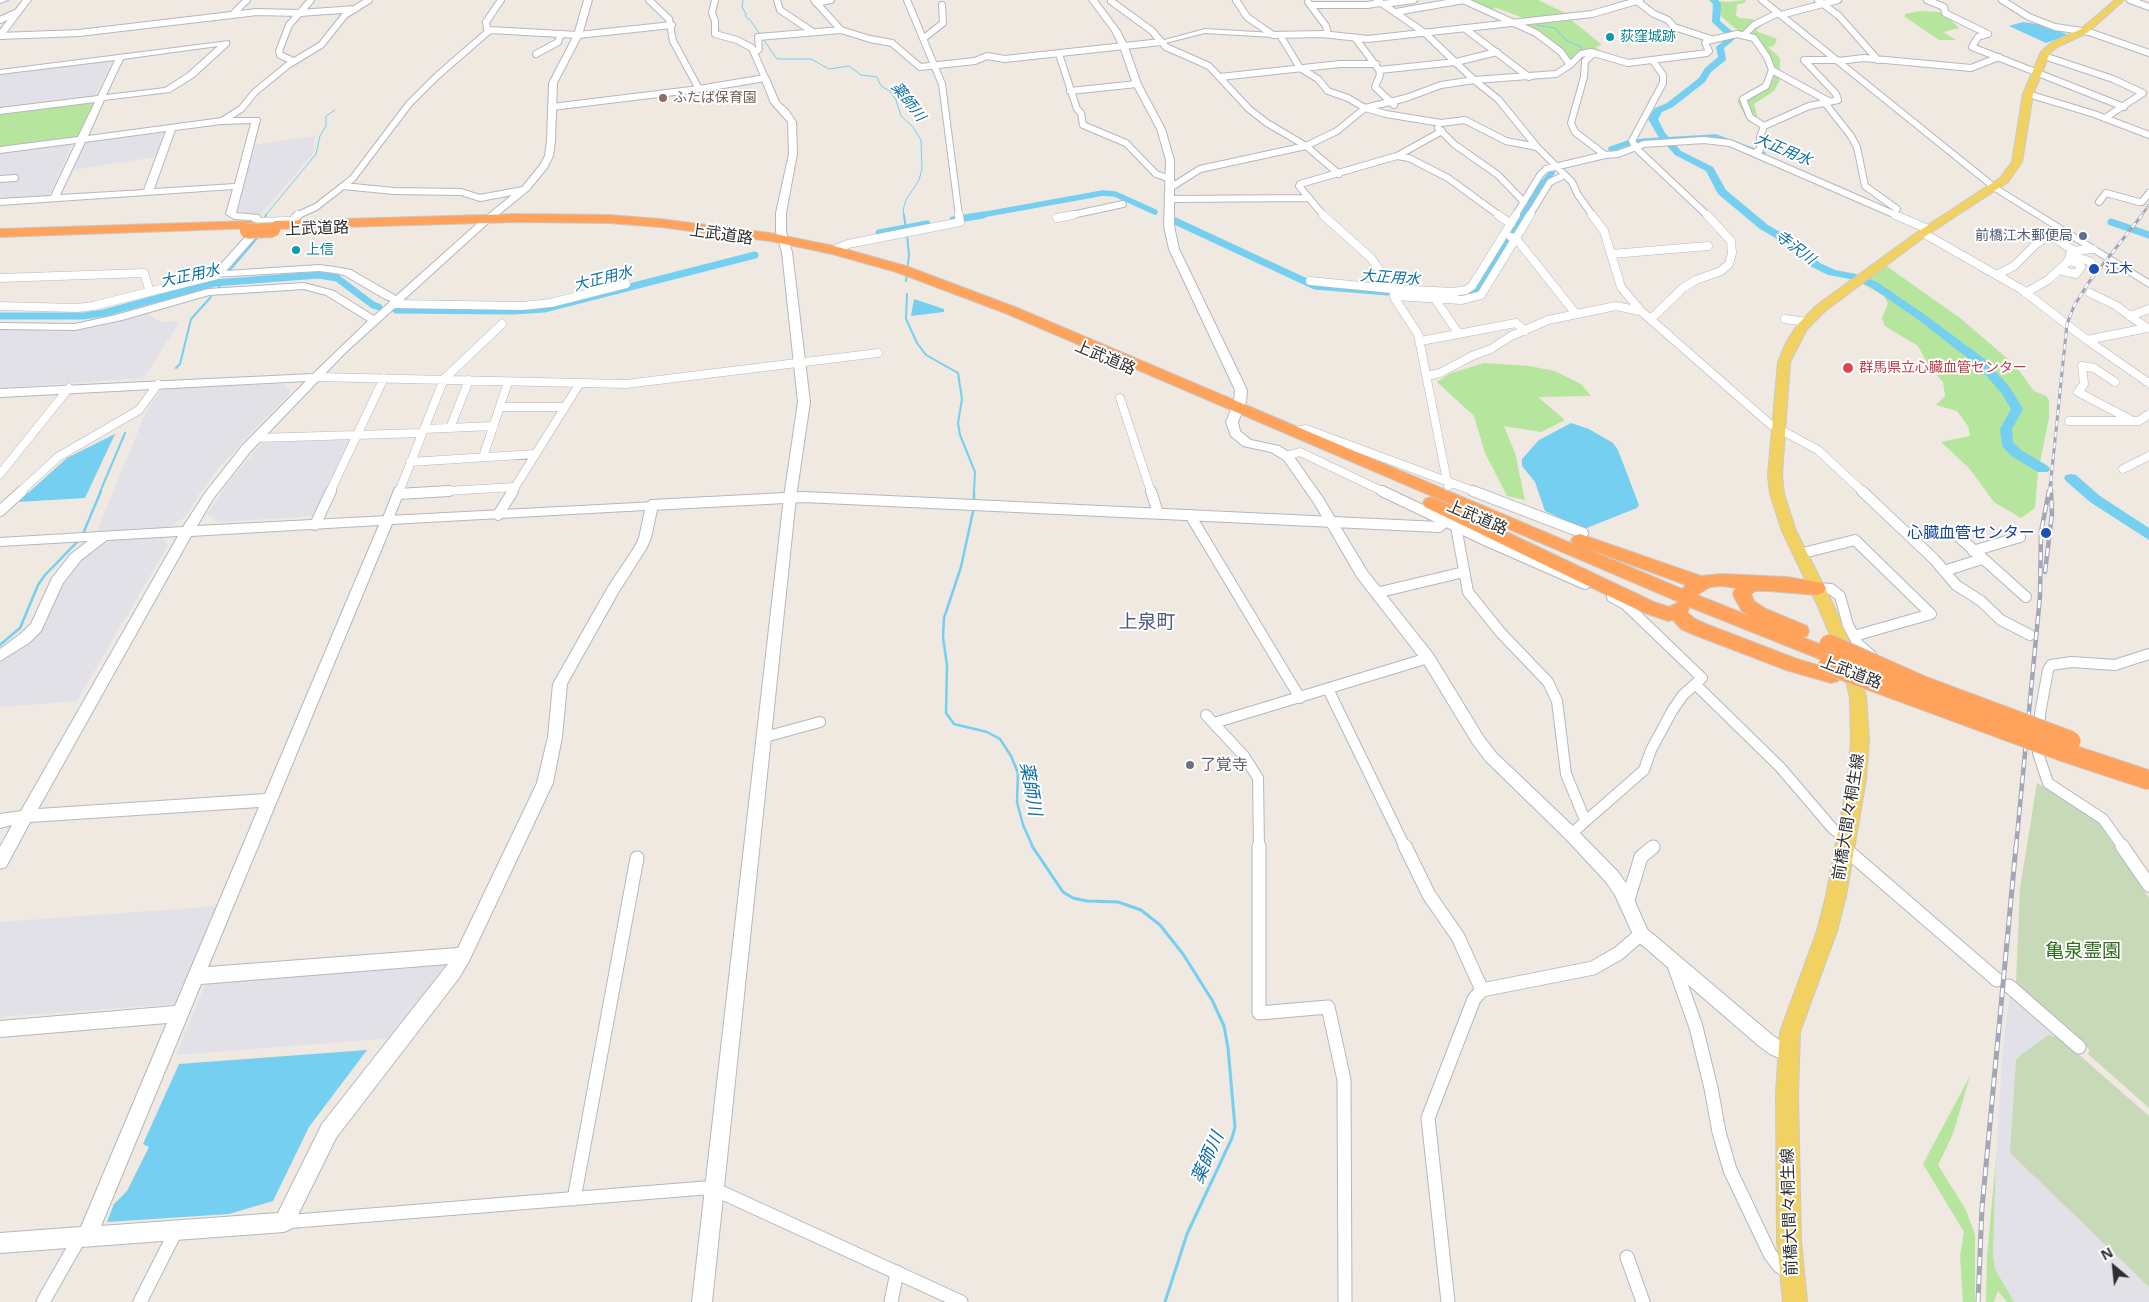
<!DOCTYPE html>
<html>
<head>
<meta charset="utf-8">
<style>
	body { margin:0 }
	#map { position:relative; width:2149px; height:1302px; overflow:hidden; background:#efe9e1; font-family:"Noto Sans",sans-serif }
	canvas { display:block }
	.north { position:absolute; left:2089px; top:1242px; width:50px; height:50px; -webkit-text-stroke:4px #fff; paint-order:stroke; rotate:332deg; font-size:14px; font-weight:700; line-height:20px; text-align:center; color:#2e2e2e }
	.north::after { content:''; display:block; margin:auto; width:18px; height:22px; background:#2e2e2e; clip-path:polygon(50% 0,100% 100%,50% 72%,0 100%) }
</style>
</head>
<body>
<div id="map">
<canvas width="2149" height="1302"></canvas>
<div class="north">N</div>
</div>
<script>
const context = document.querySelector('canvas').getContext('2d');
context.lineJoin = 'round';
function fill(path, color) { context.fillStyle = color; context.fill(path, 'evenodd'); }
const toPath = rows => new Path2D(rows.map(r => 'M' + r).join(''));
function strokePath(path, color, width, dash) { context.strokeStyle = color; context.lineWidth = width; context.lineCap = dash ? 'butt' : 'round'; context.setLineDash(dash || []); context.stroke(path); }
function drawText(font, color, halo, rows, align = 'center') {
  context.font = font + ' "Noto Sans","Noto Sans JP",sans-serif'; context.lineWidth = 4; context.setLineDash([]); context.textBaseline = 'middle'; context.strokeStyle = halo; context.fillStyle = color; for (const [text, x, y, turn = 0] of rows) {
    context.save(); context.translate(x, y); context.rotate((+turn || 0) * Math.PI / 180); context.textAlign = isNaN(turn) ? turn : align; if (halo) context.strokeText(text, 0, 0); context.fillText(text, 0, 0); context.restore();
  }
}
fill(toPath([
	[113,59,94,99,0,110,0,73],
	[163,130,166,131,156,157,72,170,83,143,87,141],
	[315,136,313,154,261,214,237,215,235,213,253,145],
	[73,143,48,197,0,200,0,152],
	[148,313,160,322,180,321,144,378,0,388,0,329,66,332,92,328],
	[285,384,291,392,220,466,199,494,184,518,164,529,97,531,146,412,160,391,166,388],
	[348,438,351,440,316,516,218,522,207,514,230,480,263,442,267,440],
	[161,537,168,545,77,701,0,707,0,660,30,638,61,583,81,558,109,540],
	[221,906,181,998,173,1004,0,1017,0,922],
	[448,961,450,966,393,1038,176,1055,205,985,212,981],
	[2010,993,2059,1037,2010,1153,2149,1287,2149,1302,2014,1302,1995,1269,1993,1254,1996,1157,2003,1047]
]), '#e3e1e8');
fill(toPath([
	[1465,0,1538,0,1569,15,1569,18,1602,45,1595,47,1609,56,1591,51,1570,62,1562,51,1518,24,1531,21,1497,8,1488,10],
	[1709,0,1728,2,1745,0,1746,2,1737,5,1736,16,1739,18,1752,19,1762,25,1756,31,1777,39,1774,46,1768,47,1780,58,1780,80,1774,91,1754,104,1758,119,1761,121,1751,123,1748,121,1737,101,1753,91,1766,88,1774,78,1770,57,1751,39,1732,26,1721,16,1715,5],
	[1920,11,1939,12,1951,15,1950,19,1959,28,1943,32,1956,40,1939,40,1905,17,1905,14],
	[94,101,96,102,79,137,0,148,0,113],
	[1885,265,1960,318,2015,365,2034,391,2046,396,2049,400,2049,418,2038,472,2035,508,2021,518,1994,502,1969,468,1941,442,1970,436,1968,426,1957,411,1936,405,1945,396,1943,382,1930,368,1918,346,1885,326,1882,318,1888,303,1884,296,1863,284],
	[1484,363,1529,366,1555,371,1581,384,1591,396,1538,397,1565,420,1541,432,1504,426,1515,453,1525,500,1507,496,1485,453,1474,416,1437,382,1451,373],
	[1970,1076,1953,1134,1938,1165,1966,1210,1975,1235,1975,1302,1963,1302,1960,1256,1964,1232,1923,1164],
	[1996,1157,1993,1254,1995,1269,2014,1302,2007,1302,1998,1291,1994,1302,1986,1302,1987,1257]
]), '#b6e59e');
fill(toPath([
	[2037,783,2098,821,2149,898,2149,1108,2088,1054,2090,1050,2016,982,2020,888],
	[2048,1035,2059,1037,2149,1116,2149,1287,2010,1153,2016,1059]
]), '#c8d9b8');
fill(toPath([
	[2023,22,2049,26,2068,35,2046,43,2009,26],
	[914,299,944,309,944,312,911,316],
	[1571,423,1589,429,1613,443,1618,450,1639,505,1637,508,1584,529,1545,511,1535,482,1522,466,1522,459,1539,440],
	[115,434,85,498,18,502,67,458],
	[367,1050,309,1127,273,1201,229,1214,107,1222,114,1204,127,1191,149,1147,143,1144,179,1064]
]), '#75cff0');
strokePath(toPath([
	[743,0,742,7,746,14,745,16,750,20,777,59,811,59,829,69,849,66,861,75,877,77,881,86,890,91,896,100,901,116,913,127,921,140,922,169,919,180,906,200,903,210,904,216],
	[1537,25,1555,28,1567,41,1581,47,1581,51,1578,52],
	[265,216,316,154,320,136,326,126,326,116,335,110]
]), '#75cff0', 1);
strokePath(toPath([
	[904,215,906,230],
	[265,219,266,215],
	[229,271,258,237],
	[906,281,909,255,907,235],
	[218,288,222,284],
	[907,294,906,319,917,343,926,355,958,373,962,399,958,423,960,435,975,472,974,492],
	[176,368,180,364,191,319,211,297],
	[100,492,125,433]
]), '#75cff0', 2);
strokePath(toPath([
	[974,502,974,491],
	[974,507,961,567,944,618,943,637,947,665,946,713,954,724,987,732,1000,739,1011,756,1018,773,1017,802,1023,825,1033,847],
	[82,536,101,491],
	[0,645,20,628,38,585,45,575,79,540]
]), '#75cff0', 2.5);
strokePath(toPath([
	[1032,846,1063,892,1073,898,1087,901,1118,902,1141,910,1160,925,1183,954,1212,1000,1224,1026,1228,1048,1235,1127,1232,1138,1187,1234,1165,1302]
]), '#75cff0', 3);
strokePath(toPath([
	[1611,149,1628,143,1645,141,1716,137,1763,154],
	[976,216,1103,193,1115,194,1155,212],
	[1522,216,1540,186,1552,173]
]), '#75cff0', 5.5);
strokePath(toPath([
	[953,220,983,215],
	[1175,221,1315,286,1387,292],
	[2111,222,2149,235],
	[879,233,927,224],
	[1465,296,1478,290,1523,215],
	[396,310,513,311,544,309,755,255],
	[0,316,83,316,104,313,214,283,319,275,337,278,373,305,379,307]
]), '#75cff0', 7);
fill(toPath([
	[1709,0,1718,0,1721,4,1720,21,1732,31,1735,39,1724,48,1726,60,1711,72,1705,82,1673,107,1662,112,1658,119,1665,133,1681,151,1713,167,1726,190,1768,225,1794,240,1820,263,1835,270,1856,274,1877,282,1924,314,1986,360,2011,389,2023,409,2012,429,2013,442,2021,450,2048,466,2050,469,2048,472,2038,472,2011,456,2002,446,2000,429,2011,409,2002,394,1978,366,1916,318,1869,286,1850,279,1828,275,1812,267,1786,244,1760,229,1718,194,1706,171,1675,155,1658,136,1648,119,1655,108,1667,103,1699,78,1705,68,1718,57,1716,47,1727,38,1725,34,1712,22,1713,4,1709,0],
	[2071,474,2076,475,2100,496,2149,528,2149,540,2090,502,2066,481,2064,478,2066,475,2071,474]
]), '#75cff0');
const streetFar3 = toPath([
	[649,0,669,19,673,41,699,89],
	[777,0,780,10,813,32],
	[814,0,841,30],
	[907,0,942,84,959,216],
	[1236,0,1247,17,1273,35,1322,34,1368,39,1592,14,1640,0],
	[1377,0,1425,33,1474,80,1498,99,1537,147,1572,182,1578,195,1593,216],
	[1463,0,1536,33,1561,52,1570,65],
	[1762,0,1994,187],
	[1818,0,1839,16,1878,60],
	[1927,0,1944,7,1945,13,1988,34,1978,37,1972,47,2124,107],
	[2002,0,2029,17,2055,27,2089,32,2149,53],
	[2130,0,2149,7],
	[1111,1,1152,31,1166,47,1209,66,1249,109,1267,123,1306,146,1339,174],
	[1637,1,1654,14,1668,20,1674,27,1711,39],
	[1308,2,1326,26,1328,34],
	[816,3,831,0],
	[1383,4,1414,0],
	[1311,5,1367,5,1381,3],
	[1396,12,1464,0],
	[232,15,247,0],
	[1781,15,1838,0],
	[0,20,18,12],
	[1464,28,1529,77],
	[490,30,487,29,486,22,501,0],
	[1280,35,1300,68,1318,79,1328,91,1348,98,1365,108,1386,114,1441,123,1465,120,1506,141,1537,147],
	[1744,35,1754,25,1778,13],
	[0,36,79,33,257,12,300,13,355,9],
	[924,38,943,23,942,5],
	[1356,39,1379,70,1456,62,1497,52],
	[755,52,759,49,758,37,841,30,870,39,892,43,920,67,975,61,987,56,1005,59,1161,42],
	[1594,53,1585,61,1584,77,1571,123,1575,132,1605,155],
	[536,54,558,42,561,34],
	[1059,54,1077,109,1081,113,1083,125,1126,143,1156,174,1170,179],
	[2044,56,2113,79,2143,93,2105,118],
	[1804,60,1837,60],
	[293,61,280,55,279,51,289,25,311,0],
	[1653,61,1663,75,1663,83,1632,141,1638,150,1708,216],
	[1838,61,1864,58,1971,68,1999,57],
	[1379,70,1380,75,1375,87,1394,105],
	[1772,70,1830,102],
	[1220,77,1340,64,1376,64],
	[1070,91,1137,84],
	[2028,94,2094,114,2149,135],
	[1825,103,1851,136,1857,147,1865,186,1897,209],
	[552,107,699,89,765,78,752,48,737,40,715,34,715,21,712,13,715,0],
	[222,121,241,109,255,92,288,65,321,45,345,15,369,0],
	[1438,128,1454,144,1498,175,1524,202],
	[1754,153,1760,150,1760,137,1764,126,1809,106,1838,100,1836,94,1804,60],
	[1397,156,1409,158,1448,178,1500,216],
	[0,179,15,178],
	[1170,188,1200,169,1306,146,1337,131,1365,108,1406,98,1441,85,1474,80,1556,74,1570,65,1581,54,1591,52,1628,63,1707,53,1709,51,1705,43,1707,41,1737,34,1754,38,1767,57,1772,70,1766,86,1743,99,1750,117,1764,126],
	[523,190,480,198,461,192,394,191,343,186,353,178,409,104,437,76,490,30,578,35,672,25],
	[1169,199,1308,198],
	[2099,202,2106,193,2139,202,2142,202,2149,193],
	[296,216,316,207,343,186],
	[1067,216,1123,204],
	[1324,216,1299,186,1300,184,1397,156,1442,131],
	[1515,216,1540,175,1546,169,1605,155,1618,154,1644,144,1704,140,1730,143,1898,216],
	[1529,216,1550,182,1565,175]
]);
const streetFar2 = toPath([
	[1323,215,1371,258,1393,290,1395,299,1418,334,1448,486],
	[1498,215,1511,224],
	[1592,215,1604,231,1621,287,1641,311,1770,424,1818,450,1863,492],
	[1895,215,1928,229],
	[1057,218,1073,215],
	[292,221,298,215],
	[259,222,288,221],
	[1923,233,2021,289,2087,340,2149,383],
	[1511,237,1518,241,1576,314],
	[834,250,848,244,960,222,959,215],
	[1612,254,1708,246],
	[2072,255,2091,262],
	[2059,270,2076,274,2081,267,2079,264,2068,260],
	[1997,275,2014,266,2037,243,2048,237,2053,237,2074,251],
	[0,278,144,273,150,292],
	[1310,281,1392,289,1454,292,1466,290,1472,286,1516,215],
	[2025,293,2048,280,2068,262,2071,251,2093,249],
	[2090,293,2115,305,2147,328],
	[1394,296,1462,300,1481,295,1530,215],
	[1435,299,1459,334],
	[393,304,522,306,551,303,626,284],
	[0,306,77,308,93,306,217,275],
	[2130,316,2149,309],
	[1649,318,1654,316,1683,288,1696,280,1721,271,1729,264,1732,253,1731,241,1707,215],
	[1785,319,1807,322],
	[2087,340,2147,328],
	[1421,341,1516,323,1525,331],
	[1427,376,1440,373,1472,356,1491,349,1511,336,1548,320,1616,306,1640,311],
	[316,377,626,384,878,353],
	[2115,382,2094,368,2082,366,2084,384,2078,392,2131,420],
	[1120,398,1151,492],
	[500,407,565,407],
	[2069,421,2139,421,2149,414],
	[450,428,469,380],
	[424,429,494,426],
	[1296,431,1306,429,1476,492],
	[257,438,422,433],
	[1286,456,1300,452,1384,492],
	[483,457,508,382],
	[410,462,535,454],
	[2123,469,2149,456],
	[0,474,69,388],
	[20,492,58,457,139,410,158,384],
	[330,492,384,378],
	[399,492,444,379,502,324],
	[428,492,515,487],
	[512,492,580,383]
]);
const streetFar1 = toPath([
	[1151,491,1158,513],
	[1382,491,1487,541,1585,584],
	[1473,491,1583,533],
	[1862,491,1934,559,1956,585,1981,601,2001,620,2030,635],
	[398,494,449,491],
	[652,505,804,497,1439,527,1446,521],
	[0,511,22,491],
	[498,515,513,491],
	[1192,515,1193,520,1300,698],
	[387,521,399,491],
	[1455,521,1468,592,1501,633,1548,682,1557,701,1566,774,1585,820],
	[315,525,331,491],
	[1959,537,2026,597],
	[1973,551,2020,537],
	[1799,554,1855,540,1931,614,1854,636],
	[1944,571,1982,559],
	[1817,588,1831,589,1840,596,1848,625,1858,644,1872,656],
	[1376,593,1464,572],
	[1696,685,1780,767,1833,829,1845,838],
	[1328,689,1405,847],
	[1206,715,1244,756,1258,778,1259,847],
	[1214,723,1428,658],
	[765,737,820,722],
	[1571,834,1644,770,1651,750,1672,711,1683,695,1702,678,1625,604,1612,597],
	[2123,847,2103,819,2048,783,2038,753,2040,714,2048,670,2051,665,2072,662,2115,665,2149,654]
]);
const street = toPath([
	[1259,846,1259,1013,1328,1007,1344,1080,1345,1302],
	[1405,846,1429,895,1458,937,1482,990],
	[2122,846,2149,885],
	[1843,847,1997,980],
	[1627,903,1641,857,1653,847],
	[1674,965,1696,1027,1711,1088,1719,1132,1730,1170,1770,1254,1779,1266,1791,1274],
	[2009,986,2079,1047],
	[574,1199,637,858],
	[284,1222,704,1188,714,1189,961,1302],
	[1627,1257,1643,1302],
	[43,1302,80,1237],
	[140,1302,177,1229],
	[891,1302,897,1272],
	[1448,1302,1428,1118,1474,999,1482,990,1593,968,1619,953,1641,934]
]);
const secondary = toPath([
	[0,0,8,0,0,3,0,0],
	[23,0,31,0,3,37,0,37,0,30,23,0],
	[584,0,592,0,582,35,557,83,555,141,553,156,547,168,529,190,486,225,344,354,250,452,213,499,197,526,656,502,658,505,651,538,646,549,618,593,567,684,562,737,553,783,469,961,459,978,336,1138,291,1229,284,1232,0,1253,0,1233,81,1227,167,1023,0,1037,0,1021,175,1006,259,807,30,822,6,867,0,869,0,847,12,825,0,828,0,814,21,811,178,536,107,540,81,560,63,583,41,631,29,643,0,661,0,649,19,635,31,624,52,578,71,554,88,541,0,546,0,538,183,527,205,493,242,446,306,381,0,397,0,389,313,374,368,321,326,295,304,289,209,295,122,320,75,330,0,329,0,323,75,324,116,315,208,289,304,283,334,291,374,316,391,301,385,299,344,275,335,273,319,271,213,277,213,273,253,228,252,220,234,219,226,214,233,189,0,205,0,199,51,196,76,143,0,153,0,147,78,137,95,102,0,114,0,108,98,96,115,60,0,74,0,70,229,41,229,45,194,77,170,92,104,100,88,136,222,118,259,118,260,120,236,213,259,215,264,224,263,229,226,271,319,265,335,267,351,270,396,296,480,221,523,186,540,165,545,156,547,141,549,83,574,35,584,0],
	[218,46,188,73,165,88,106,95,123,59,218,46],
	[251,123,235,184,154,189,175,130,222,124,251,123],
	[166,131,144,190,60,195,85,142,166,131],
	[645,510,639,538,634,548,608,587,553,684,548,737,537,783,458,948,208,967,392,524,645,510],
	[379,525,265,794,38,809,191,536,379,525],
	[448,964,322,1124,278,1213,101,1226,201,984,448,964],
	[1089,0,1097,0,1120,31,1128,47,1141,84,1165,129,1174,160,1174,226,1179,249,1247,390,1246,402,1238,422,1240,431,1251,440,1279,446,1292,454,1323,498,1367,571,1433,654,1483,736,1496,753,1576,829,1618,872,1628,886,1647,929,1771,1034,1782,1042,1794,1047,1797,1053,1794,1059,1788,1062,1770,1054,1759,1046,1635,939,1615,895,1606,882,1566,839,1486,761,1473,744,1423,662,1357,577,1314,503,1284,460,1271,452,1243,446,1231,436,1226,422,1234,402,1235,390,1169,249,1164,226,1166,160,1157,129,1133,84,1120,47,1112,31,1089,0],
	[1205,29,1273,33,1277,35,1273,37,1205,33,1161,44,1157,42,1205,29],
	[762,76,768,76,779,102,788,110,796,122,797,154,786,213,786,232,792,252,810,402,796,497,712,1302,692,1302,784,497,798,402,782,252,776,232,776,213,789,154,788,122,771,103,761,78,762,76],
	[1994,184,2149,280,2149,287,1991,189,1991,185,1994,184]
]);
const primary = toPath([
	[2115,0,2124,0,2087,33,2057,47,2050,53,2033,94,2022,162,2008,182,1927,235,1825,311,1807,329,1790,362,1782,475,1784,494,1796,531,1833,604,1856,658,1866,697,1869,740,1866,779,1846,896,1837,931,1800,1032,1798,1094,1801,1241,1807,1302,1783,1302,1777,1241,1776,1094,1780,1032,1817,931,1826,896,1848,779,1851,740,1850,697,1840,658,1817,604,1782,531,1770,494,1768,475,1778,362,1787,341,1798,324,1817,305,1919,231,2000,178,2012,162,2023,94,2041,52,2051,43,2081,29,2115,0]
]);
const highway = toPath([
	[518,214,609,215,660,219,770,233,834,246,906,266,1015,307,1573,544,1571,540,1574,536,1580,534,1701,576,1722,574,1787,577,1823,583,1826,588,1823,593,1817,595,1769,591,1755,591,1751,594,1754,601,1766,609,1807,626,1809,631,1807,636,1802,637,1839,652,1841,657,1839,662,1832,664,1687,606,1689,609,1687,612,1695,619,1706,624,1797,659,1838,671,1841,676,1838,681,1831,683,1786,670,1692,634,1681,629,1673,620,1668,621,1642,612,1425,507,1423,503,1425,499,1431,497,1437,499,1654,602,1669,607,1679,602,1005,313,896,272,832,254,770,241,660,227,609,223,518,222,275,229,268,225,275,221,518,214],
	[1583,547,1686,585,1682,589,1583,547],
	[1722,586,1736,588,1733,593,1734,597,1742,611,1750,616,1697,595,1710,587,1722,586],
	[250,221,255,222,257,225,255,228,0,237,0,229,250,221]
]);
strokePath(streetFar3, '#b4b7c1', 8);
strokePath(streetFar2, '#b4b7c1', 9);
strokePath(streetFar1, '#b4b7c1', 12);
strokePath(street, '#b4b7c1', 15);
strokePath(secondary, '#b4b7c1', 2);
strokePath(primary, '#c9c9c9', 2);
strokePath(highway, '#c9c9c9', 2);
strokePath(streetFar3, '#fff', 6);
strokePath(streetFar2, '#fff', 8);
strokePath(streetFar1, '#fff', 10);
strokePath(street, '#fff', 13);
fill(secondary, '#fff');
fill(primary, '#f2d163');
fill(highway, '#ffa35c');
const railFar3 = toPath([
	[2141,216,2149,205]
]);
const railFar2 = toPath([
	[2049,492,2051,479],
	[2051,492,2051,479,2067,324,2074,306,2089,282,2142,215]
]);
const railFar1 = toPath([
	[2045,572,2052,514,2051,491],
	[2016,847,2040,596,2041,532,2049,491]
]);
const rail = toPath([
	[1978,1302,1982,1208,2016,846]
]);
strokePath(railFar3, '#a3a6b8', 2.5);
strokePath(railFar2, '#a3a6b8', 3);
strokePath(railFar1, '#a3a6b8', 4.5);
strokePath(rail, '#a3a6b8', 5);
strokePath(railFar3, '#fff', 1, [4.5]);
strokePath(railFar2, '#fff', 2, [5.5]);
strokePath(railFar1, '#fff', 2.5, [8]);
strokePath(rail, '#fff', 3, [9]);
const highwayBridgeFar1 = toPath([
	[247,231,273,230]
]);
const highwayBridge = toPath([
	[1829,644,1921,685,2071,741],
	[1828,665,2064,752,2149,780]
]);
strokePath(highwayBridgeFar1, '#c9c9c9', 16, []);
strokePath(highwayBridge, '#c9c9c9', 21, []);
strokePath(highwayBridgeFar1, '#ffa35c', 14);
strokePath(highwayBridge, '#ffa35c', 19);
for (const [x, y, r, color] of [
	[1610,37,5,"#0f9aa8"],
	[663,98,5,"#8d6e63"],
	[2083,236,5,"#5c6f8a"],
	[296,250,5,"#0f9aa8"],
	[2094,269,6,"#1a4fb4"],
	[1848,368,6,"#e0444e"],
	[2046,533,6,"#1a4fb4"],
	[1190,765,5,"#6b7280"]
]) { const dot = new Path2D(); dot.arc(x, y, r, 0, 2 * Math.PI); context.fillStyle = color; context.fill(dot); strokePath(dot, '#fff', 2); }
drawText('14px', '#0d838f', '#fff', [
	["荻窪城跡",1620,37],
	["上信",306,250]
], 'left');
drawText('14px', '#785e54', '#fff', [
	["ふたば保育園",673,98]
], 'left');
drawText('14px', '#4e5e75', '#fff', [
	["前橋江木郵便局",2073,236]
], 'right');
drawText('14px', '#164399', '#fff', [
	["江木",2105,269]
], 'left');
drawText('14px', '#be3a42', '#fff', [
	["群馬県立心臓血管センター",1859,368]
], 'left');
drawText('italic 15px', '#0d6fa3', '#fff', [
	["薬師川",908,102,52],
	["大正用水",1783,150,23],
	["寺沢川",1795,248,37],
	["大正用水",190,276,-12],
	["大正用水",1390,278,4],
	["大正用水",603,279,-14]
]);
drawText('16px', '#2e2e2e', '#fff', [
	["上武道路",317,229,-2],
	["上武道路",721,235,8],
	["上武道路",1105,358,23],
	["上武道路",1477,518,23],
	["上武道路",1851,673,21],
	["前橋大間々桐生線",1849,817,-81],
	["前橋大間々桐生線",1790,1212,-92]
]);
drawText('16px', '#164399', '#fff', [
	["心臓血管センター",2035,533]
], 'right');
drawText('16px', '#5b616d', '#fff', [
	["了覚寺",1200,765]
], 'left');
drawText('italic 18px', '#0d6fa3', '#fff', [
	["薬師川",1030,789,80],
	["薬師川",1208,1158,-66]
]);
drawText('19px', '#4d5680', '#fff', [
	["上泉町",1147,623]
]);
drawText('19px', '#2c6e1b', '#fff', [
	["亀泉霊園",2083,952]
]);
</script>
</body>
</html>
